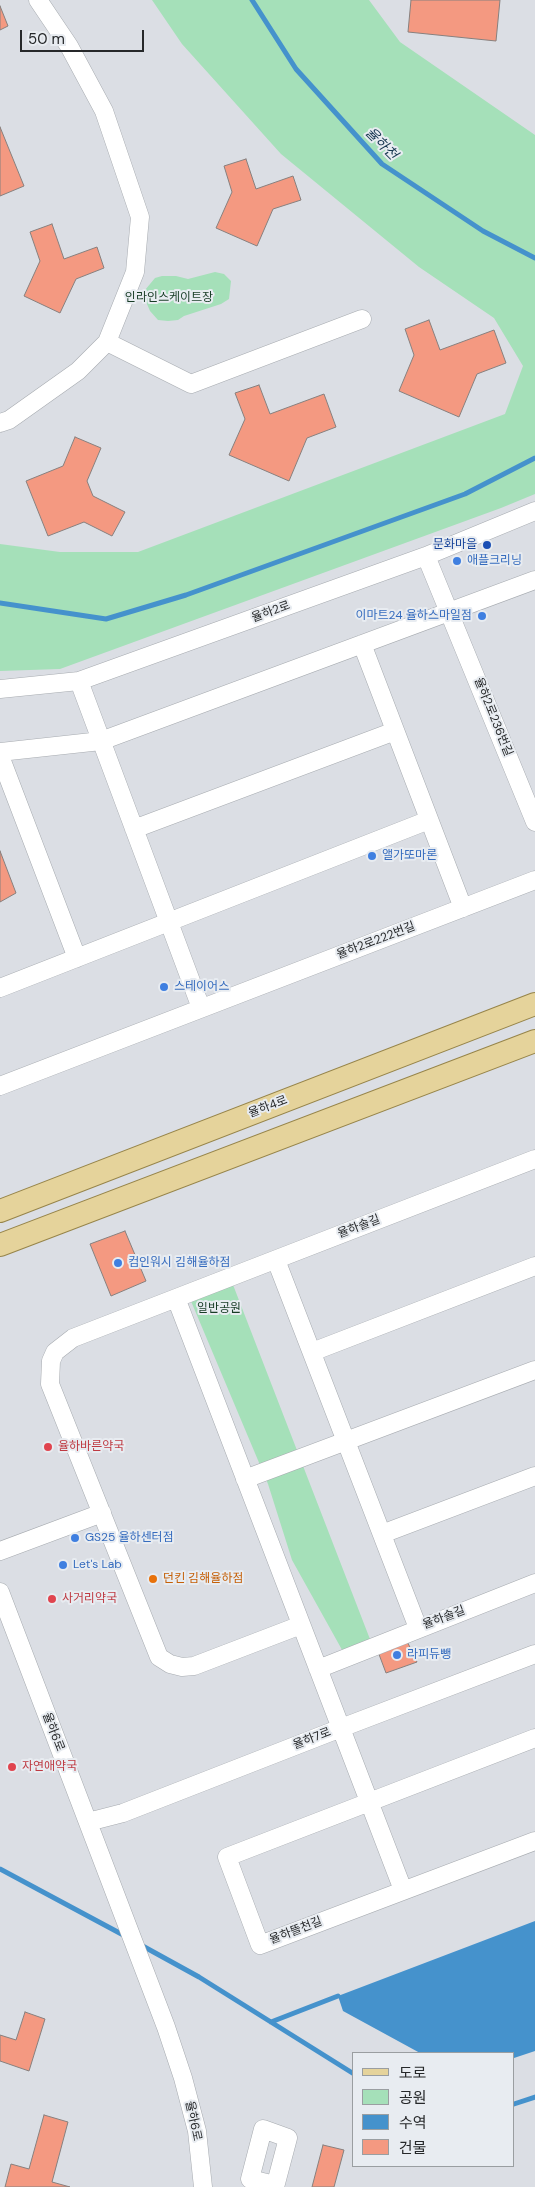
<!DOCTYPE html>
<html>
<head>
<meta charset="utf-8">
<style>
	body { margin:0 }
	#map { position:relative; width:535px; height:2187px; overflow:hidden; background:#dbdee4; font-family:"DM Sans","Noto Sans KR",sans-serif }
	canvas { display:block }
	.legend { position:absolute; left:352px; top:2052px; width:162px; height:115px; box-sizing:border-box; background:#e8ecf1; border:1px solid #9a9ea1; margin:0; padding:6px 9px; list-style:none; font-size:15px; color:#26282a }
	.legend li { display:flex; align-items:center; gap:10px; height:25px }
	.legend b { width:25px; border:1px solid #9a9ea1 }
	.scale { position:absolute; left:20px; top:30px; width:124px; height:22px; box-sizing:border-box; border:2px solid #26282a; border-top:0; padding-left:6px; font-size:15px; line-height:18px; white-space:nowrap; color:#26282a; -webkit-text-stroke:4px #e8ecf1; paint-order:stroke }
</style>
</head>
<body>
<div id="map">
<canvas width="535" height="2187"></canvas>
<ul class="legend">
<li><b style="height:6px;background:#e5d39b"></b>도로</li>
<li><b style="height:14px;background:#a5e0b9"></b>공원</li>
<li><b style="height:14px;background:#4592cc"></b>수역</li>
<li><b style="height:14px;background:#f49981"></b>건물</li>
</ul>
<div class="scale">50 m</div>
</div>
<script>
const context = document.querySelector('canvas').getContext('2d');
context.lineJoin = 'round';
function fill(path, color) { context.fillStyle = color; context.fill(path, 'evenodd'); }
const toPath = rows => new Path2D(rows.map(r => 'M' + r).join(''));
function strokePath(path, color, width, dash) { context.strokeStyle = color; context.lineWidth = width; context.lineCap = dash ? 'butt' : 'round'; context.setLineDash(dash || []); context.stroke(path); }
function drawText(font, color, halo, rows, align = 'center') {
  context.font = font + ' "DM Sans","Noto Sans KR",sans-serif'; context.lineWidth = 4; context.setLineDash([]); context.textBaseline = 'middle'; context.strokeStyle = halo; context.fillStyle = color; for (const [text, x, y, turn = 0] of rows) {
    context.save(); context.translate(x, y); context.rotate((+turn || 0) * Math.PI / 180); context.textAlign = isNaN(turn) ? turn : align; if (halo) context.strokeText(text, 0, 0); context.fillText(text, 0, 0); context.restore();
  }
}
fill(toPath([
	[152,0,369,0,400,42,535,135,535,494,501,508,60,669,0,671,0,544,60,552,138,552,505,414,523,366,494,318,419,267,281,154,182,44],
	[215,272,224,274,231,281,229,299,221,304,184,316,178,320,168,321,158,320,150,311,144,297,145,290,155,278,162,276,176,276,188,279],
	[230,1277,373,1647,346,1657,292,1560,268,1484,188,1294]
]), '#a5e0b9');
fill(toPath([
	[535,1921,535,2051,514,2058,514,2053,420,2053,343,2011,338,1996]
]), '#4592cc');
strokePath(toPath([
	[252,0,296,69,382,164,483,231,535,258],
	[0,603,106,619,186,595,465,494,535,458],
	[0,1869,127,1937],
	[139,1944,199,1977,354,2074],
	[271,2022,338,1996],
	[514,2104,535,2097]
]), '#4592cc', 5);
const building = toPath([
	[411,0,500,0,496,41,408,32,411,0],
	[0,6,8,26,0,30,0,6],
	[0,127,24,186,0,196,0,127],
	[246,159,256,189,293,176,301,200,273,209,257,246,216,228,232,192,224,166,246,159],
	[52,224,64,259,97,247,104,268,76,279,60,313,24,296,40,261,30,232,52,224],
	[429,320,440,350,494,330,506,363,477,374,459,417,399,391,414,355,405,329,429,320],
	[259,385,270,414,324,394,336,427,307,438,289,481,229,455,245,419,235,393,259,385],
	[75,437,101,448,87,481,93,496,125,512,112,536,84,522,48,536,26,481,63,466,75,437],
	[0,851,16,893,0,902,0,851],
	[125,1231,146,1281,111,1296,90,1244,125,1231],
	[406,1639,417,1662,386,1673,377,1649,406,1639],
	[25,2012,45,2019,29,2071,0,2061,0,2035,16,2040,25,2012],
	[44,2115,68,2122,52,2182,70,2187,5,2187,11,2164,29,2169,44,2115],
	[323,2145,344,2150,334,2187,312,2187,323,2145]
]);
fill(building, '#f49981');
strokePath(building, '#87807e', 1);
const minor = toPath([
	[107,342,191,384,362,319],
	[0,423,9,420,78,371,107,342,135,272,140,217,104,111,69,46,38,0],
	[426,556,535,822],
	[362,644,463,908],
	[79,681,201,1008],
	[0,689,79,681,426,556,535,511],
	[0,752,101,741,535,580],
	[0,756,77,958],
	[134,829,395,731],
	[0,988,429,820],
	[0,1086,535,880],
	[276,1260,418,1628],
	[176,1298,403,1890],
	[312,1352,535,1266],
	[245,1479,535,1370],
	[382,1534,535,1476],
	[0,1551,102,1513],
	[0,1592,166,2027,183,2078,197,2131,203,2187],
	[301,1625,194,1666,182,1667,170,1664,159,1657,50,1384,51,1361,55,1352,73,1338,535,1159],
	[318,1669,535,1583],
	[535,1738,227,1857,260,1945,535,1841],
	[88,1822,123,1813,341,1728,535,1654],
	[275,2187,288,2138,263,2129,250,2179,275,2185]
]);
const major = toPath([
	[0,1211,535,1004],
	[0,1245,535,1041]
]);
strokePath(minor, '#a7abb0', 19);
strokePath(major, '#968449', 24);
strokePath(minor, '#fff', 18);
strokePath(major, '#e5d39b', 22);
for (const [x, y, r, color] of [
	[487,545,5,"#1a4fb4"],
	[457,561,5,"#3f7fe0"],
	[482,616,5,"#3f7fe0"],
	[372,856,5,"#3f7fe0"],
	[164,987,5,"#3f7fe0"],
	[118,1263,5,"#3f7fe0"],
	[48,1447,5,"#e0444e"],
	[75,1538,5,"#3f7fe0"],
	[63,1565,5,"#3f7fe0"],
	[153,1579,5,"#e8710a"],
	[52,1599,5,"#e0444e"],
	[397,1655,5,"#3f7fe0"],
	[12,1767,5,"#e0444e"]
]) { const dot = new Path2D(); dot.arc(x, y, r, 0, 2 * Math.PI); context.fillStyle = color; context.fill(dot); strokePath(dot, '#e8ecf1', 2); }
drawText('12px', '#183d26', '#e8ecf1', [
	["인라인스케이트장",169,298],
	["일반공원",219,1309]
]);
drawText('12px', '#164399', '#e8ecf1', [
	["문화마을",477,545]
], 'right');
drawText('12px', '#366cbe', '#e8ecf1', [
	["애플크리닝",467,561],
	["이마트24 율하스마일점",472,616,"right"],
	["앨가또마론",382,856],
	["스테이어스",174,987],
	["컴인워시 김해율하점",128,1263],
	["GS25 율하센터점",85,1538],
	["Let's Lab",73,1565],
	["라피듀뺑",407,1655]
], 'left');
drawText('12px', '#26282a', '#e8ecf1', [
	["율하2로",271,612,-20],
	["율하2로236번길",493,717,68],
	["율하2로222번길",376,941,-21],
	["율하4로",268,1107,-21],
	["율하솔길",359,1227,-21],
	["율하솔길",444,1618,-21],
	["율하6로",53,1732,69],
	["율하7로",312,1739,-21],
	["율하뜰천길",296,1931,-21],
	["율하6로",193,2121,78]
]);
drawText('12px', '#be3a42', '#e8ecf1', [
	["율하바른약국",58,1447],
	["사거리약국",62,1599],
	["자연애약국",22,1767]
], 'left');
drawText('12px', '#c56008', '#e8ecf1', [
	["던킨 김해율하점",163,1579]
], 'left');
drawText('italic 14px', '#173750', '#e8ecf1', [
	["율하천",381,144,45]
]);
</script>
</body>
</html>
